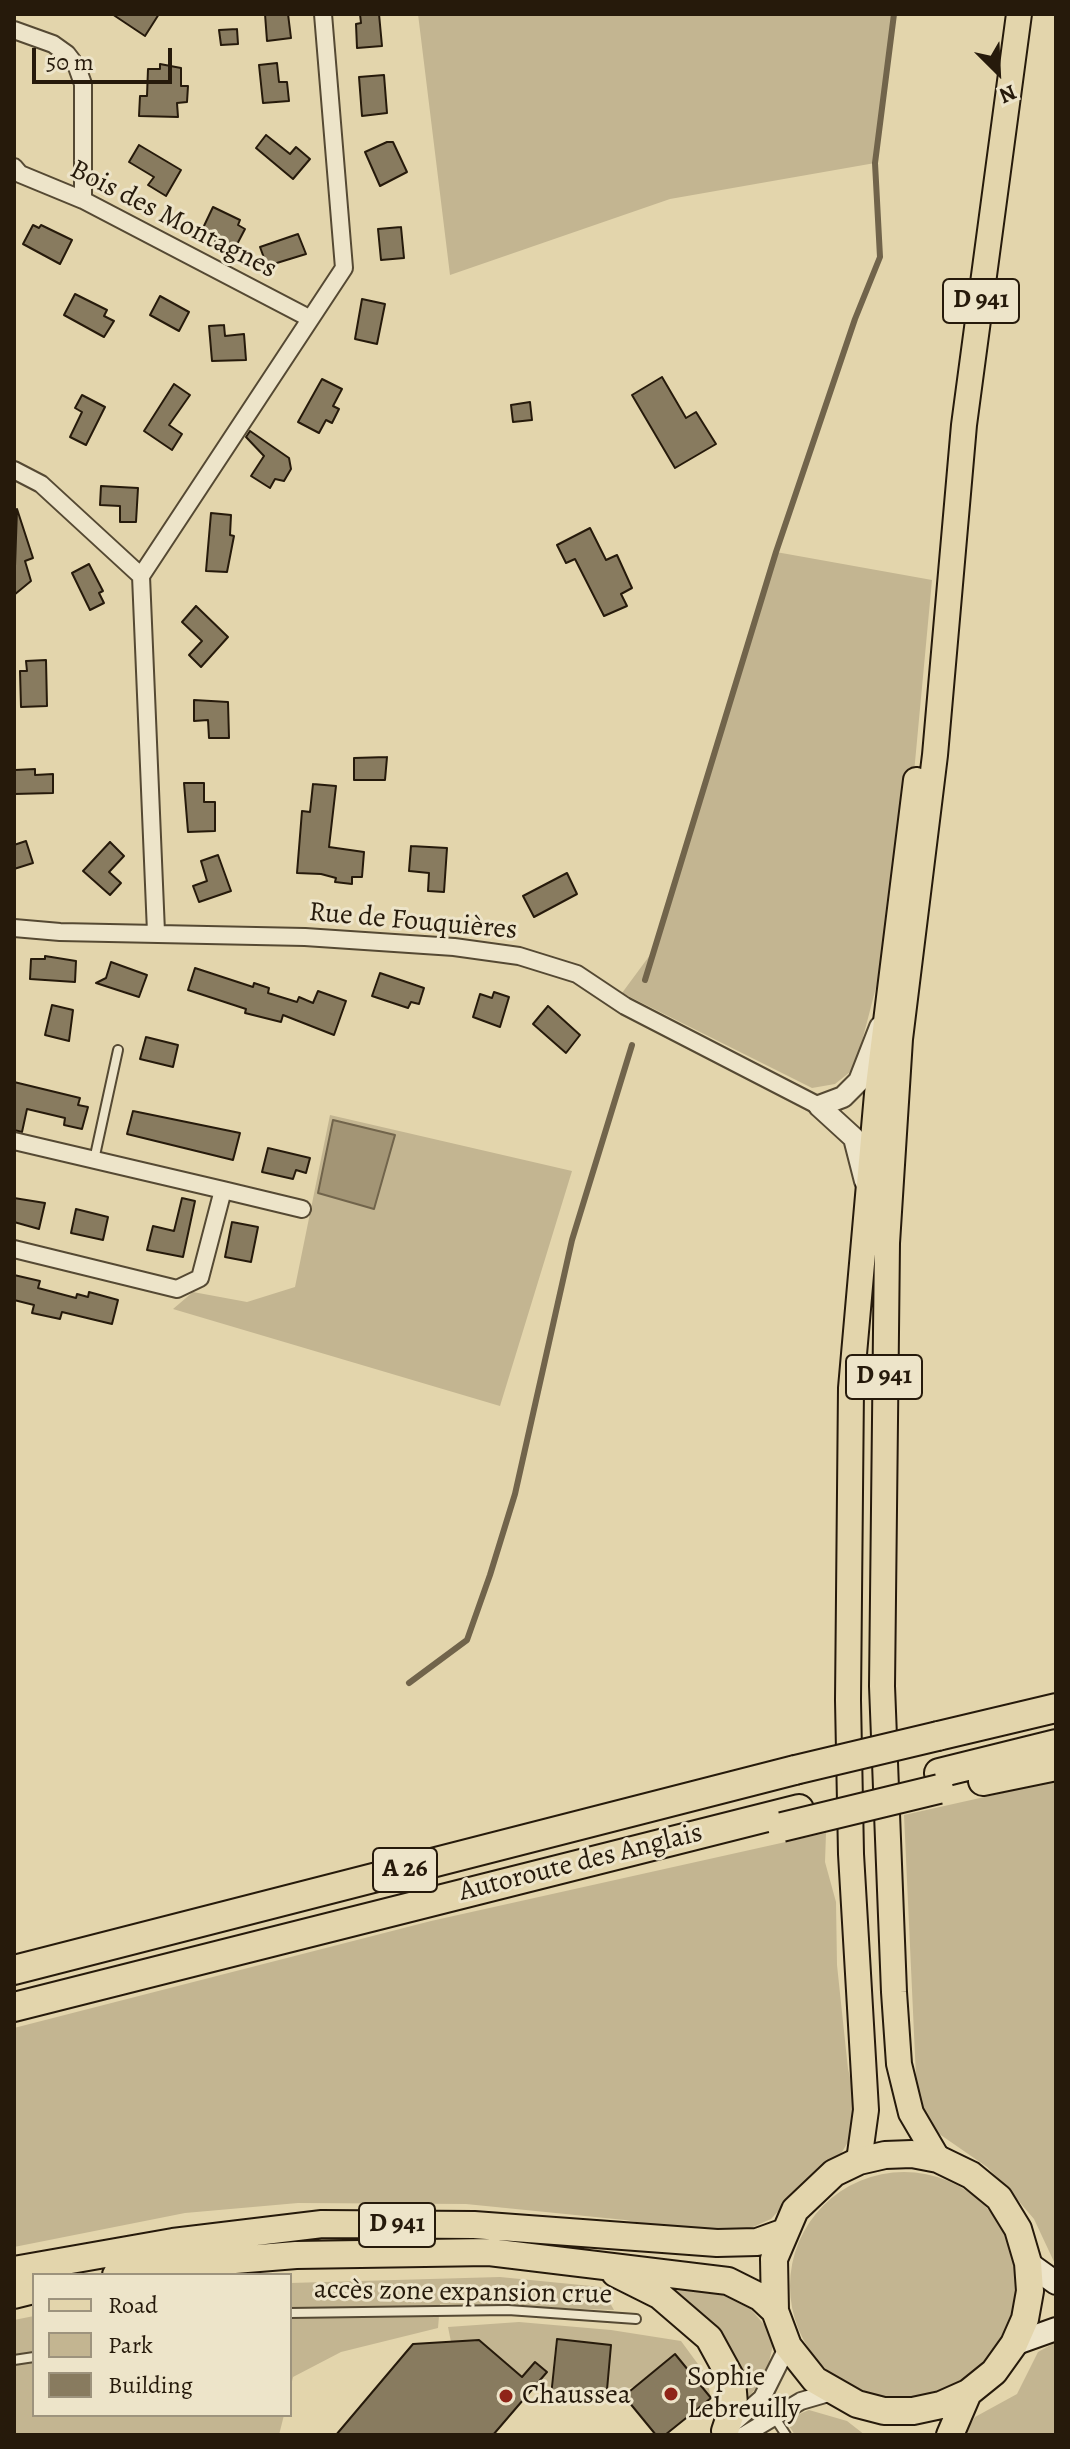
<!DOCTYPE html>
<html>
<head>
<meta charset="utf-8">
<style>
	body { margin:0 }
	#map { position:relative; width:1070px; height:2449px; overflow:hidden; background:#e3d5ac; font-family:Alegreya,serif }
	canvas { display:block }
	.frame { position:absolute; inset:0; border:16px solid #261a0b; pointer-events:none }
	.legend { position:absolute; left:32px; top:2273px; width:260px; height:144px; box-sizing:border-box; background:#ede4c9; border:2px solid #9d937d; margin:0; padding:10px 14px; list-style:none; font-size:24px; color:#261a0b }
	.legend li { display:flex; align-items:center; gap:16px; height:40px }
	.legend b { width:40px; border:2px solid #9d937d }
	.north { position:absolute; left:958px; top:32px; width:80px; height:80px; -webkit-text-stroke:6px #ede4c9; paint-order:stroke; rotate:156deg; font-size:22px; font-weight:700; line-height:32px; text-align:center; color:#261a0b }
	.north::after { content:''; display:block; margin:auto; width:28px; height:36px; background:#261a0b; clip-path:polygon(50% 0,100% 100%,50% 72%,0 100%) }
	.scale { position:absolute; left:32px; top:48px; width:140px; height:36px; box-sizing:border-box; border:4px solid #261a0b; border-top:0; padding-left:10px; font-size:24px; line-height:28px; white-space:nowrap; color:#261a0b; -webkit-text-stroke:6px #ede4c9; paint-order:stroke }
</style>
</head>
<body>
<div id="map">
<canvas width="1070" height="2449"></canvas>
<div class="frame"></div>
<ul class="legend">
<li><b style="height:10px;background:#e3d5ac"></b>Road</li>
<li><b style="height:22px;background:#c3b591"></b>Park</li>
<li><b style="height:22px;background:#887b5f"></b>Building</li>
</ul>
<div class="north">N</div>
<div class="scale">50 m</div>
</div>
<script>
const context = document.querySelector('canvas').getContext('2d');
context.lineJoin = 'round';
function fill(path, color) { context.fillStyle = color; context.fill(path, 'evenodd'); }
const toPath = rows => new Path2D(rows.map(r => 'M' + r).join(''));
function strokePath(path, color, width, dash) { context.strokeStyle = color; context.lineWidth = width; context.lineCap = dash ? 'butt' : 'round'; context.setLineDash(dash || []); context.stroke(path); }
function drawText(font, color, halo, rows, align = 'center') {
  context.font = font + ' Alegreya,serif'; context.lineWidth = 6; context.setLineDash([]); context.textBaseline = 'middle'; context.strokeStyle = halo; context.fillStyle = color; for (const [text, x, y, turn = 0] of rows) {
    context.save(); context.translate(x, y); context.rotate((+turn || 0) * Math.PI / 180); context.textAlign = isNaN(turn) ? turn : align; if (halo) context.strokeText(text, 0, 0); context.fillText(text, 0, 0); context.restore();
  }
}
fill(toPath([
	[418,14,894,14,875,163,670,199,450,275],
	[776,552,932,580,904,880,855,1068,835,1084,812,1088,622,993,653,951],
	[330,1115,572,1171,500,1406,173,1309,193,1292,247,1302,295,1287],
	[1056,1781,1056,2266,1034,2219,1010,2191,987,2167,935,2131,917,2099,904,1815],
	[826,1833,825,1862,836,1902,837,1965,848,2069,858,2109,851,2137,836,2162,812,2175,771,2219,744,2231,705,2234,625,2220,466,2204,298,2203,185,2213,14,2247,14,2028,431,1921],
	'790 2286a114 114 0 1 1 228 0a114 114 0 1 1-228 0Z',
	[500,2277,601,2287,614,2310,440,2304,438,2328,341,2352,293,2377,290,2390,290,2283],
	[662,2282,703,2286,740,2297,769,2330,773,2345,766,2375,742,2406],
	[34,2316,34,2415,284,2415,279,2435,14,2435,14,2320],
	[519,2322,611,2330,681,2341,706,2375,711,2398,675,2354,634,2387,606,2393,611,2345,556,2339,551,2387,528,2382,451,2342,448,2327],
	[1056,2342,1056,2435,964,2435,975,2417,1017,2394,1038,2352],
	[809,2410,847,2421,865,2435,795,2435,785,2420]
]), '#c3b591');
const water = toPath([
	[333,1120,395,1135,374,1209,318,1193,333,1120]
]);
fill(water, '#a39575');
strokePath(water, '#71644b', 2);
strokePath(toPath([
	[645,980,776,552,855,319,880,257,875,163,894,14],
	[409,1683,467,1640,490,1575,515,1494,572,1240,632,1045]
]), '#71644b', 6);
const building = toPath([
	[112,14,159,14,145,36,112,14],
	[265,14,288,14,291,38,267,41,265,14],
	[360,14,379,14,382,46,357,48,356,24,361,23,360,14],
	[237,29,238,44,221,45,219,30,237,29],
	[277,63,279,82,287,82,289,101,263,103,259,65,277,63],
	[160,64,181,68,181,86,188,86,187,102,177,103,178,117,139,116,140,96,147,96,148,69,160,69,160,64],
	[384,75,387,113,362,116,359,77,384,75],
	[266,135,290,154,296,147,310,159,293,179,256,148,266,135],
	[387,142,393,142,407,172,380,186,365,152,387,142],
	[139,145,181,170,166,196,148,185,154,177,129,162,139,145],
	[213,207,240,220,238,225,245,229,233,252,215,242,218,236,203,228,213,207],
	[33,225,39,228,41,225,72,240,60,264,23,244,33,225],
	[401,227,404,258,381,260,378,229,401,227],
	[298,234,306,254,267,266,260,247,298,234],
	[75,294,107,310,104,316,114,321,104,337,64,315,75,294],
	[160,296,189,312,179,331,150,315,160,296],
	[362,299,385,304,377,344,355,339,362,299],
	[224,325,225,336,244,334,246,360,212,361,209,326,224,325],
	[662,377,686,418,696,412,716,444,675,468,632,395,662,377],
	[322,379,342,389,333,406,339,409,332,423,326,420,319,433,298,422,322,379],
	[174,384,190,395,169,425,182,434,172,450,144,431,174,384],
	[82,395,105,407,86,445,70,437,82,412,75,408,82,395],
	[530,402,532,420,513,422,511,405,530,402],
	[250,431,289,458,291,469,284,481,275,479,270,488,251,476,264,456,246,437,250,431],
	[101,486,138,488,136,522,120,522,120,506,100,505,101,486],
	[17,509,33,558,25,561,31,581,14,595,17,509],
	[211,513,231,515,230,535,234,536,227,572,206,571,211,513],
	[590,528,606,560,617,555,632,588,621,594,627,606,604,616,575,559,566,563,557,545,590,528],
	[89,564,103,591,99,593,104,603,90,610,72,573,89,564],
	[196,606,228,637,201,667,189,655,202,641,182,622,196,606],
	[46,660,47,706,21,707,20,671,27,671,26,661,46,660],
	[194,700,228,702,229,738,209,738,208,720,194,721,194,700],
	[387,757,385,780,354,780,354,758,387,757],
	[35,769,35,775,53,774,53,793,14,794,15,770,35,769],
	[184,783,204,783,204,802,215,802,215,831,188,832,184,783],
	[313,784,336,786,329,847,364,852,362,877,352,877,352,884,335,882,336,878,321,874,297,873,302,811,310,812,313,784],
	[26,841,33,863,14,869,14,845,26,841],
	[110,842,124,856,109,872,121,883,110,895,83,871,110,842],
	[411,846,447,848,444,892,428,891,429,873,409,871,411,846],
	[218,855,231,891,199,902,193,886,207,881,201,861,218,855],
	[567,873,577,894,534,917,523,896,567,873],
	[45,956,76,961,75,982,30,979,31,959,45,959,45,956],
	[111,962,147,975,139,997,96,983,106,978,111,962],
	[195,968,253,987,254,983,269,988,268,993,297,1002,299,997,313,1003,318,991,346,1001,334,1035,283,1015,281,1022,245,1013,246,1009,188,990,195,968],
	[380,973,424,988,419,1004,411,1002,408,1008,372,996,380,973],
	[494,992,509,997,500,1027,473,1017,480,994,492,998,494,992],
	[52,1005,73,1010,69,1041,45,1035,52,1005],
	[548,1006,580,1035,566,1053,533,1024,548,1006],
	[146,1037,178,1045,173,1067,140,1059,146,1037],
	[14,1082,80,1098,78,1105,88,1107,82,1129,64,1125,65,1118,27,1109,22,1132,14,1130,14,1082],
	[133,1111,240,1133,233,1160,127,1134,133,1111],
	[268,1148,310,1158,306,1173,296,1170,293,1179,262,1172,268,1148],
	[14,1198,45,1203,39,1229,14,1222,14,1198],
	[182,1198,195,1201,183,1257,147,1250,153,1226,174,1231,182,1198],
	[76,1209,108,1217,103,1240,71,1233,76,1209],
	[232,1222,258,1227,251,1262,225,1257,232,1222],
	[14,1275,40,1281,38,1288,76,1298,77,1294,88,1297,89,1292,118,1300,112,1324,62,1312,60,1319,32,1313,34,1305,14,1300,14,1275],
	[557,2339,611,2345,606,2401,551,2396,557,2339],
	[479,2340,522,2377,535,2362,547,2372,493,2435,336,2435,413,2344,479,2340],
	[675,2354,711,2398,665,2435,656,2435,624,2396,675,2354]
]);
fill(building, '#887b5f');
strokePath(building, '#261a0b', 2);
const service = toPath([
	[94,1160,118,1050],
	[290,2313,508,2310,636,2319],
	[14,2360,34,2357],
	[773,2415,786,2435]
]);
const minor = toPath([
	[14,30,53,44,67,54,77,67,83,84,83,200],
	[14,167,20,174,83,200,309,318],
	[14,470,41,484,141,576],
	[14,928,60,932,305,937,454,947,519,956,577,974,625,1006,819,1106],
	[156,932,141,576,344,268,323,14],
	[14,1141,223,1190,200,1278,177,1289,14,1249],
	[223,1190,302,1209],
	[729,2427,762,2398,788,2346],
	[744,2435,801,2401,832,2392]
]);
const tertiary = toPath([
	[819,1106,843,1097,859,1081,880,1027],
	[819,1106,854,1138,865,1181]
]);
const secondary = toPath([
	[1028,2263,1056,2283],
	[1014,2344,1056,2329]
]);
const primary = toPath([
	[938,2159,911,2113,899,2064,894,1992,882,1686,887,1243,900,1039,935,755,964,425,1019,14],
	[859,2161,866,2110,851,1854,848,1700,851,1388,877,1094,916,780]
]);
const trunk = toPath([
	[14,2270,173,2242,322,2224,474,2225,717,2243,757,2242,782,2233],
	[615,2273,659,2295,709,2338,732,2380,734,2404,725,2431],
	[116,2275,173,2265,296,2255,489,2252,728,2281,760,2297,775,2311],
	[14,2295,34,2290],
	[950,2435,968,2393,994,2372,1014,2344,1025,2319,1030,2291,1028,2263,1018,2229,999,2198,971,2175,938,2159,912,2154,885,2155,859,2161,834,2173,795,2210,774,2259,775,2311,788,2346,815,2380,857,2404,884,2411,913,2411,941,2405,968,2393]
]);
const motorway = toPath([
	[938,1736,1056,1708],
	[939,1773,1056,1744],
	[983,1781,1056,1766],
	[14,1970,795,1770],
	[14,2007,799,1809]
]);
strokePath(service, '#554933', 12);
strokePath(minor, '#554933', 20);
strokePath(tertiary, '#554933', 24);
strokePath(secondary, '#261a0b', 26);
strokePath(primary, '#261a0b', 28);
strokePath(trunk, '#261a0b', 30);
strokePath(motorway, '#261a0b', 32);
strokePath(service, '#ede4c9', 8);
strokePath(minor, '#ede4c9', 16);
strokePath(tertiary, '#ede4c9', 20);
strokePath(secondary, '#ede4c9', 22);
strokePath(primary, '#e3d5ac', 24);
strokePath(trunk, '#e3d5ac', 26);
strokePath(motorway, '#e3d5ac', 28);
const motorwayBridge = toPath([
	[795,1770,938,1736],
	[782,1827,939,1789]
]);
strokePath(motorwayBridge, '#261a0b', 32, []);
strokePath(motorwayBridge, '#e3d5ac', 28);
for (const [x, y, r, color] of [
	[671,2394,8,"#8f2418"],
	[506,2396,8,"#8f2418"]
]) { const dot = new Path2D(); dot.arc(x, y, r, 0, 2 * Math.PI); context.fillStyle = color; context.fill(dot); strokePath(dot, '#ede4c9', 3); }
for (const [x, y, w] of [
	[981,301,76],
	[884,1377,76],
	[405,1870,64],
	[397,2225,76]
]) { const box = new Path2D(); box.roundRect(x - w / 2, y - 22, w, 44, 6); context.fillStyle = '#ede4c9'; context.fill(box); strokePath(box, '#261a0b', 2); }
drawText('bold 26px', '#261a0b', null, [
	["D 941",981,301],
	["D 941",884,1377],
	["A 26",405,1870],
	["D 941",397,2225]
]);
drawText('28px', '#261a0b', '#ede4c9', [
	["Bois des Montagnes",173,220,27],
	["Rue de Fouquières",413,922,5],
	["Autoroute des Anglais",581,1863,-14],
	["accès zone expansion crue",463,2293,1]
]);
drawText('28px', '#261a0b', '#ede4c9', [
	["Sophie",687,2378],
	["Lebreuilly",687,2410],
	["Chaussea",522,2396]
], 'left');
</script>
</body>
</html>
